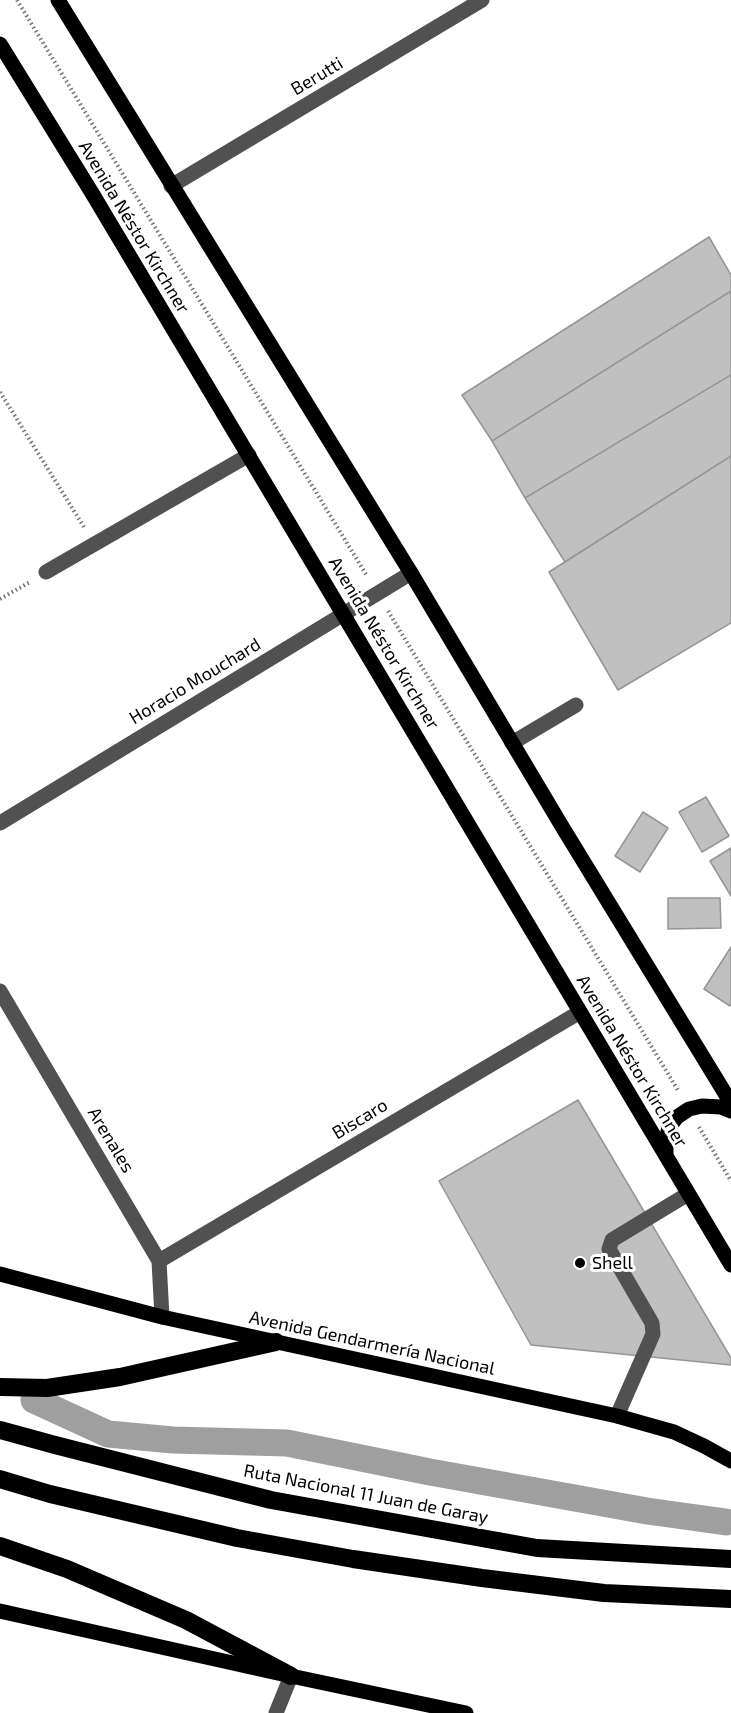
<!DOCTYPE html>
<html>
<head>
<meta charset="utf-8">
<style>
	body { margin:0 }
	canvas { display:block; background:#fff }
</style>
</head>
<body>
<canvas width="731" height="1713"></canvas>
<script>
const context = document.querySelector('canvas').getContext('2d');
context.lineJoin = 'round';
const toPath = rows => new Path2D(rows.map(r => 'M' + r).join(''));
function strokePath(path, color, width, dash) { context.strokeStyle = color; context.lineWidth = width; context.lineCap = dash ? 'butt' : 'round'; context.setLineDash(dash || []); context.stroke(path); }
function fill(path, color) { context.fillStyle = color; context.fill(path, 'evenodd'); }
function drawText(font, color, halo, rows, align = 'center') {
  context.font = font + ' "Exo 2",sans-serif'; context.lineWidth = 6; context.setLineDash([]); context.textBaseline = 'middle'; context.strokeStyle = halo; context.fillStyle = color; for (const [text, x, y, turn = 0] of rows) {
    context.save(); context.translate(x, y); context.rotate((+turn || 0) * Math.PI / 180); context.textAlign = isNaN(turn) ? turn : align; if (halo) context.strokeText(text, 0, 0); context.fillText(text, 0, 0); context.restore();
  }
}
strokePath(toPath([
	[34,1400,108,1434,173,1440,287,1443,430,1472,647,1511,726,1522]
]), '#9f9f9f', 27);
const building = toPath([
	[709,237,731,275,731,291,492,441,462,395,709,237],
	[731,291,731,375,525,498,492,441,731,291],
	[731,375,731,456,565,562,525,498,731,375],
	[731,456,731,623,618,690,549,572,731,456],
	[706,797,729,836,702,852,679,812,706,797],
	[643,812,668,828,640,872,615,856,643,812],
	[731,848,731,896,710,861,731,848],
	[668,898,720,898,721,928,668,929,668,898],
	[731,947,731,1004,730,1006,704,989,731,947],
	[578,1100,731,1358,731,1365,531,1345,439,1181,578,1100]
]);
fill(building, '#c0c0c0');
strokePath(building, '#959595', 1.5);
strokePath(toPath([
	[17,0,367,576],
	[0,392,84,527],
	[0,599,30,582],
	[388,611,679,1092],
	[699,1127,731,1181]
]), '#737373', 4, [1.5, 3]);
strokePath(toPath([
	[171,186,482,0],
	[46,572,249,455],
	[512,743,576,705],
	[0,823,411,573],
	[0,991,159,1261,162,1317],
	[159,1261,580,1012],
	[617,1416,653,1334,652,1323,609,1249,612,1240,688,1194],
	[276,1713,291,1676]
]), '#515151', 15);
strokePath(toPath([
	[58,0,411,573,563,828,731,1103],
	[0,44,92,193,731,1265],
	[666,1155,666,1141,669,1127,677,1117,689,1109,702,1106,721,1107,731,1111],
	[0,1274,162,1317,617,1416,674,1432,704,1446,731,1461],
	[0,1611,291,1676,466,1713]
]), '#000', 15);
strokePath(toPath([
	[0,1387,47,1388,120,1377,276,1342],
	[0,1430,55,1445,271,1500,537,1548,731,1559],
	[0,1479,50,1494,237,1538,353,1559,482,1578,604,1593,731,1599],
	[0,1546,67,1569,186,1620,291,1676]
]), '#000', 18);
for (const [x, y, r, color] of [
	[580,1263,6,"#000"]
]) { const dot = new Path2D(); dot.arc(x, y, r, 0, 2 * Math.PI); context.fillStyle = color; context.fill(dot); strokePath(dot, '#fff', 2); }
drawText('18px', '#000', '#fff', [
	["Berutti",317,76,-31],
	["Avenida Néstor Kirchner",134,227,59],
	["Avenida Néstor Kirchner",384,643,59],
	["Horacio Mouchard",195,681,-31],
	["Avenida Néstor Kirchner",632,1061,59],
	["Biscaro",360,1119,-31],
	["Arenales",111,1140,59],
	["Avenida Gendarmería Nacional",372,1343,12],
	["Ruta Nacional 11 Juan de Garay",366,1494,11]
]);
drawText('18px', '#000', '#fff', [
	["Shell",592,1263]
], 'left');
</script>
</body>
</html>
